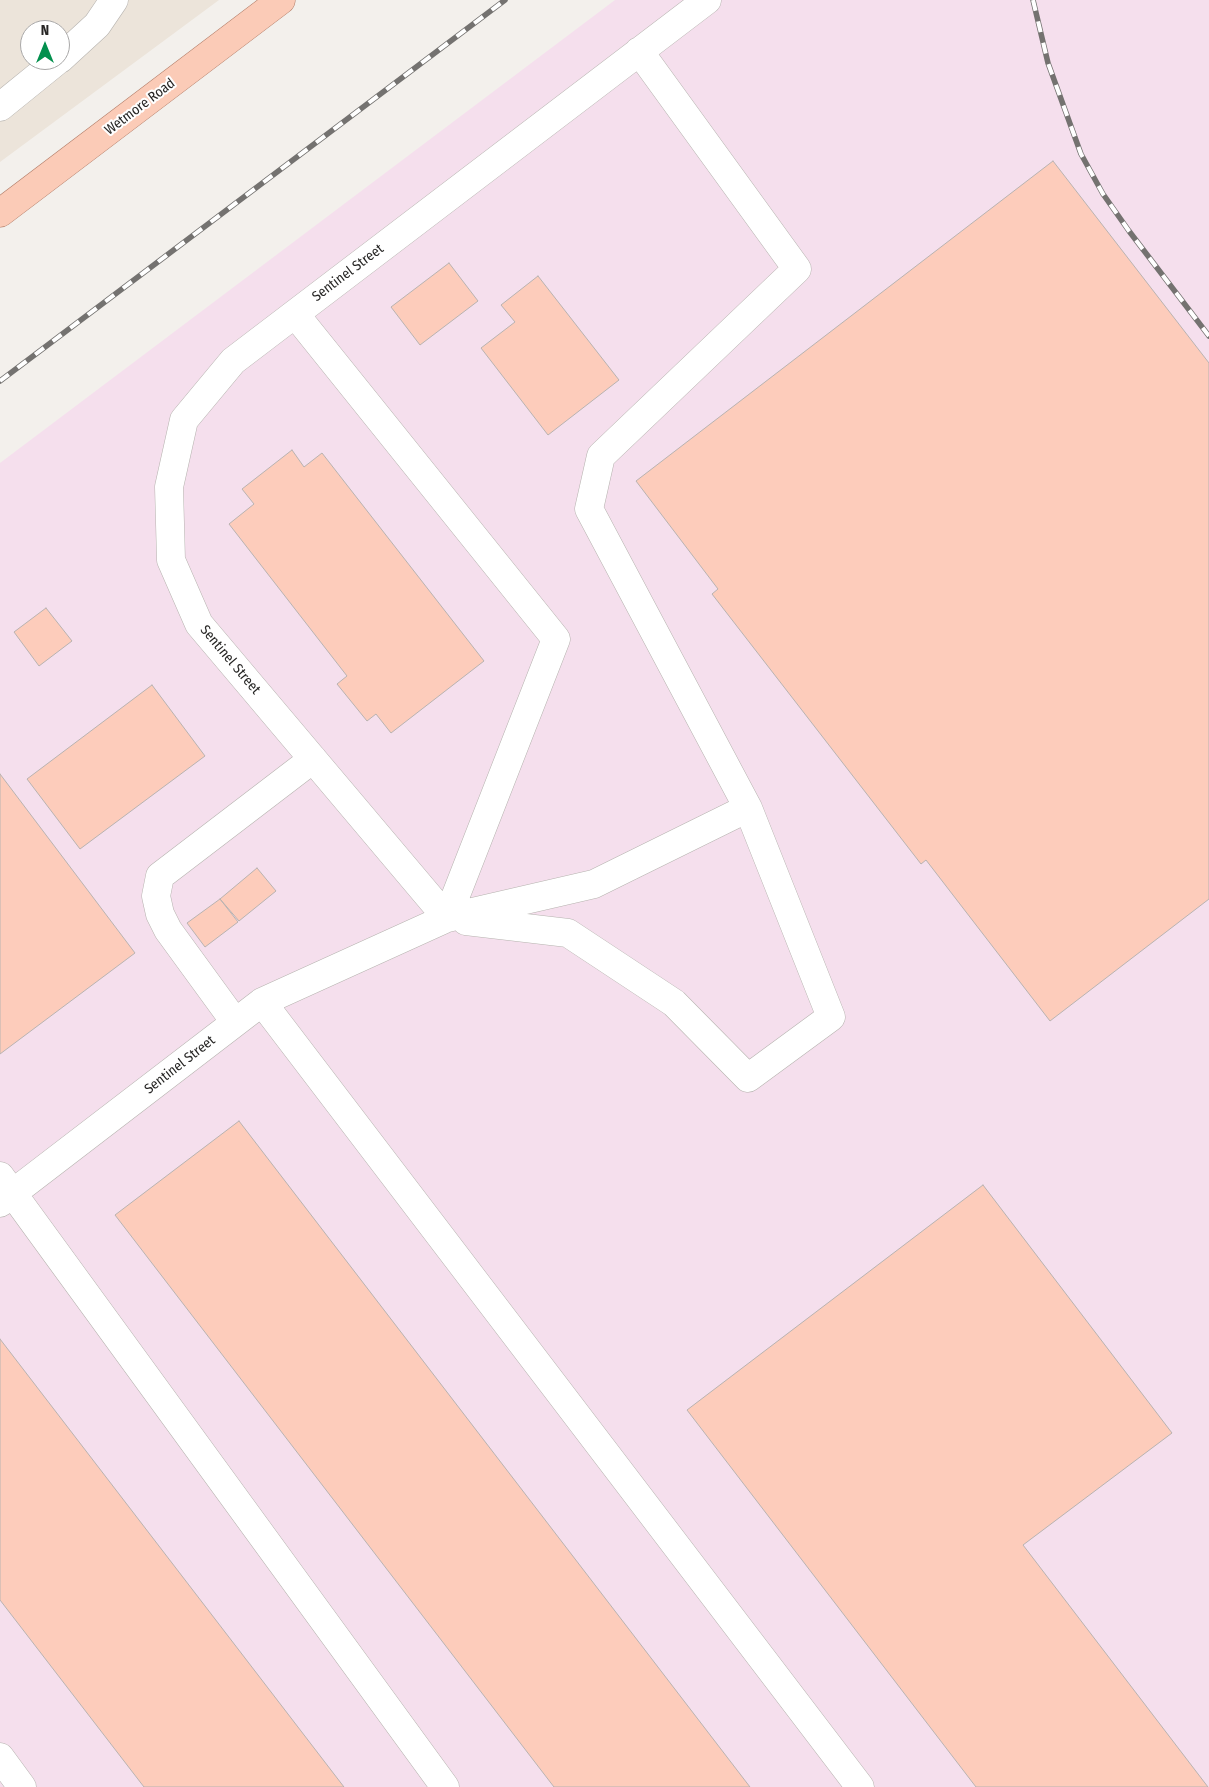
<!DOCTYPE html>
<html>
<head>
<meta charset="utf-8">
<style>
	body { margin:0 }
	#map { position:relative; width:1209px; height:1787px; overflow:hidden; background:#f3f0ec; font-family:"Fira Sans Condensed",sans-serif }
	canvas { display:block }
	.north { position:absolute; left:20px; top:20px; width:50px; height:50px; box-sizing:border-box; background:#fff; border:1px solid #a9a8a8; border-radius:50%; rotate:0deg; font-size:14px; font-weight:700; line-height:20px; text-align:center; color:#272625 }
	.north::after { content:''; display:block; margin:auto; width:18px; height:22px; background:#03904e; clip-path:polygon(50% 0,100% 100%,50% 72%,0 100%) }
</style>
</head>
<body>
<div id="map">
<canvas width="1209" height="1787"></canvas>
<div class="north">N</div>
</div>
<script>
const context = document.querySelector('canvas').getContext('2d');
context.lineJoin = 'round';
function fill(path, color) { context.fillStyle = color; context.fill(path, 'evenodd'); }
const toPath = rows => new Path2D(rows.map(r => 'M' + r).join(''));
function strokePath(path, color, width, dash) { context.strokeStyle = color; context.lineWidth = width; context.lineCap = dash ? 'butt' : 'round'; context.setLineDash(dash || []); context.stroke(path); }
function drawText(font, color, halo, rows, align = 'center') {
  context.font = font + ' "Fira Sans Condensed",sans-serif'; context.lineWidth = 4; context.setLineDash([]); context.textBaseline = 'middle'; context.strokeStyle = halo; context.fillStyle = color; for (const [text, x, y, turn = 0] of rows) {
    context.save(); context.translate(x, y); context.rotate((+turn || 0) * Math.PI / 180); context.textAlign = isNaN(turn) ? turn : align; if (halo) context.strokeText(text, 0, 0); context.fillText(text, 0, 0); context.restore();
  }
}
fill(toPath([
	[0,0,219,0,0,162],
	[30,30,60,30,60,60,30,60]
]), '#ece4da');
fill(toPath([
	[615,0,1209,0,1209,1787,0,1787,0,463]
]), '#f5dfed');
const building = toPath([
	[1053,161,1209,363,1209,899,1050,1021,926,860,921,864,712,594,718,589,636,481,1053,161],
	[449,263,478,301,420,345,391,307,449,263],
	[538,276,619,380,548,435,481,348,515,322,501,305,538,276],
	[292,450,304,467,322,453,484,661,391,733,376,714,367,721,337,684,347,676,229,524,254,504,242,489,292,450],
	[46,608,72,641,39,666,14,632,46,608],
	[152,685,205,756,80,849,27,779,152,685],
	[0,774,135,953,0,1054,0,774],
	[257,868,276,891,239,921,220,899,257,868],
	[220,899,238,922,205,947,187,923,220,899],
	[239,1121,750,1787,554,1787,115,1215,239,1121],
	[983,1185,1172,1433,1023,1545,1208,1787,976,1787,687,1410,983,1185],
	[0,1339,344,1787,144,1787,0,1600,0,1339]
]);
fill(building, '#fdccbb');
strokePath(building, '#b9b3b1', 1);
const minor = toPath([
	[60,59,97,25,114,0],
	[0,107,58,60],
	[295,314,556,639,447,918],
	[447,918,594,884,748,808,589,509,601,456,797,269,639,51],
	[466,921,568,933,674,1003,748,1078,831,1017,748,808],
	[262,1002,860,1787],
	[235,1022,168,930,160,914,156,896,160,876,313,759],
	[0,1176,445,1787],
	[0,1203,262,1002,447,918,199,624,171,560,169,487,184,420,233,361,707,0],
	[0,1757,22,1787]
]);
const major = toPath([
	[0,213,281,0]
]);
strokePath(minor, '#b6b3af', 29);
strokePath(major, '#af7a65', 29);
strokePath(minor, '#fff', 28);
strokePath(major, '#fbcbb7', 28);
const rail = toPath([
	[1033,0,1048,63,1081,154,1103,194,1129,231,1209,336],
	[0,381,505,0]
]);
strokePath(rail, '#747270', 5.5);
strokePath(rail, '#fff', 4, [11]);
drawText('14px', '#272625', '#fff', [
	["Wetmore Road",140,107,-37],
	["Sentinel Street",348,273,-37],
	["Sentinel Street",230,660,50],
	["Sentinel Street",180,1065,-38]
]);
</script>
</body>
</html>
